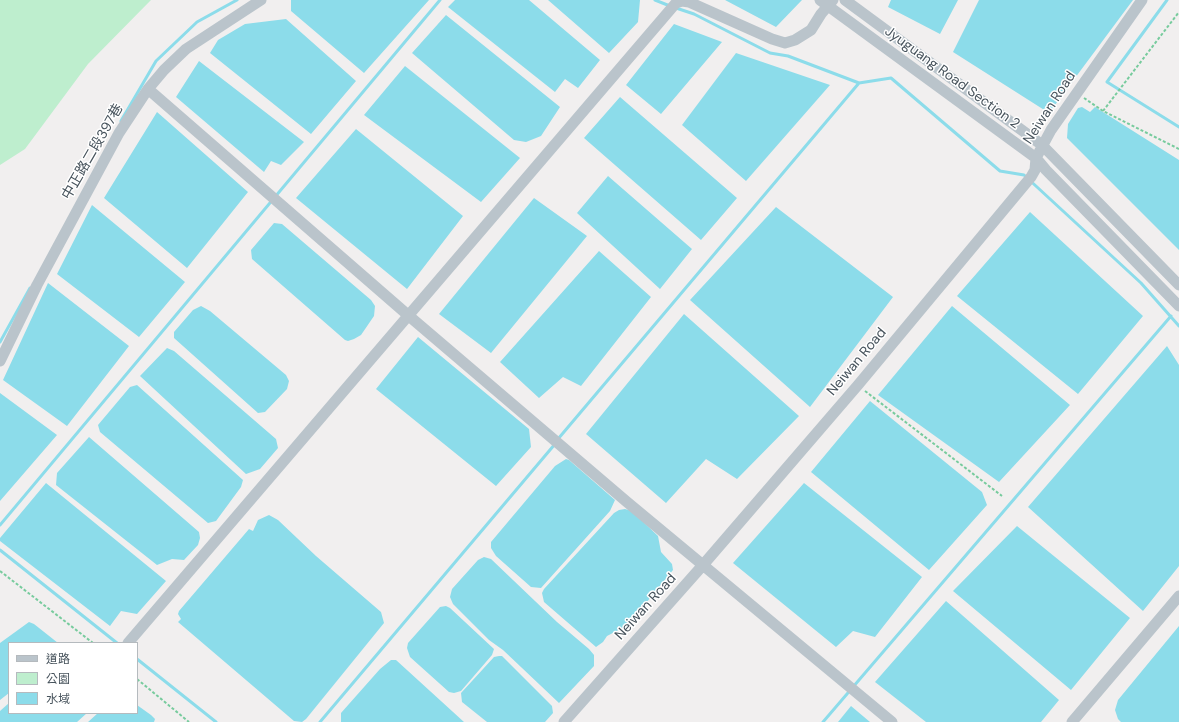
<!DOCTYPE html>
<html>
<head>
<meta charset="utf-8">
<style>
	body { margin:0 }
	#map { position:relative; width:1179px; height:722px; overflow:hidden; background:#f1efef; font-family:"DM Sans","Noto Sans TC",sans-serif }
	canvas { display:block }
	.legend { position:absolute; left:8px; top:642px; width:130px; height:72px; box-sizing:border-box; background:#fff; border:1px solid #b5babe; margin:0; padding:5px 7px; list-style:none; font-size:12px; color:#47535c }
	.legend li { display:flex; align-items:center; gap:8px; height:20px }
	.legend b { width:20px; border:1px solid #b5babe }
</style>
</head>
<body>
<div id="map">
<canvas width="1179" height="722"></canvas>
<ul class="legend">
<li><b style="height:5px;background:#bac4cb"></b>道路</li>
<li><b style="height:11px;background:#beeece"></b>公園</li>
<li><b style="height:11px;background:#8cdcea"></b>水域</li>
</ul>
</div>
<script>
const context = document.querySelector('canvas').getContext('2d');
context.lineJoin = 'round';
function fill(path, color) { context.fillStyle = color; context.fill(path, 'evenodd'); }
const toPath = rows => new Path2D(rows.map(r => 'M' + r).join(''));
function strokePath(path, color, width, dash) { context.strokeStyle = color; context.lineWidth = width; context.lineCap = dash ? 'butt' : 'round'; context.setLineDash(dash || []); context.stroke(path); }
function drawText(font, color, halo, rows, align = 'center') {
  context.font = font + ' "DM Sans","Noto Sans TC",sans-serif'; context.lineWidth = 3; context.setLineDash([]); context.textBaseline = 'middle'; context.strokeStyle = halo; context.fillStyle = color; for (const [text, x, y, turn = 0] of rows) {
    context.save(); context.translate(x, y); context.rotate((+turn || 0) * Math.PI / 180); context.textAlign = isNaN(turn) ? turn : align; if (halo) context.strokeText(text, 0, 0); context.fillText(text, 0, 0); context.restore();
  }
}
fill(toPath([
	[0,0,151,0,88,64,25,149,0,165]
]), '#beeece');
fill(toPath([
	[291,0,429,0,364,73,291,11],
	[455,0,529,0,600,60,578,88,565,79,555,92,448,7],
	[548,0,640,0,638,22,609,53],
	[725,0,802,0,776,27],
	[891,0,958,0,940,34,888,7],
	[979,0,1133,0,1049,113,953,52],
	[446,15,560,107,541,136,526,142,514,140,412,53],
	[286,19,356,81,311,134,210,53,218,40,245,24],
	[674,24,722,42,661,114,626,85],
	[736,53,830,85,746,181,682,125],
	[199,61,304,142,281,165,271,161,264,172,176,97],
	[405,66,520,158,481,202,364,115],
	[620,97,737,198,701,240,584,138],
	[1082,107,1090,112,1095,107,1179,160,1179,250,1067,138,1068,124,1078,108],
	[157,112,248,192,187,268,104,198],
	[356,129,463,216,407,289,296,198],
	[608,176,692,249,660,289,577,213],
	[534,198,587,236,491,353,439,314],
	[92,205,185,282,139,337,57,274],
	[776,207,893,297,810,407,690,300],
	[1030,212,1143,316,1078,394,957,296],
	[274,223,282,224,371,300,375,306,374,316,361,335,354,339,348,341,345,340,252,259,251,250],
	[599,251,651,297,581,386,563,377,539,398,500,362],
	[48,283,129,346,67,426,3,380],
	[201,306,210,311,286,375,289,381,287,389,265,412,258,413,174,338,174,332,193,310],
	[952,306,1070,405,999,482,878,395],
	[684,314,799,416,737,479,706,459,666,503,586,434],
	[418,337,529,429,531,447,496,486,376,389],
	[1167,346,1179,365,1179,566,1143,611,1028,507],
	[167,348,174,351,276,439,278,448,260,469,246,474,140,376],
	[137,385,243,480,241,487,216,521,208,523,100,432,98,425,130,387],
	[0,393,57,435,0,501],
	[870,401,982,492,987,505,929,570,811,472],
	[89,437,199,532,200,538,198,545,184,560,172,559,157,565,56,485,57,473],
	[566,459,569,460,615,500,610,511,541,588,531,587,496,556,491,548,491,542,555,466],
	[46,483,166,581,137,614,121,611,110,626,0,541,0,538],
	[804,483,922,577,875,637,853,631,836,647,733,563],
	[625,509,632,511,658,536,661,552,672,564,673,570,628,625,607,636,603,642,596,647,544,602,542,593,544,589,614,513,619,510],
	[269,515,278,520,316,556,381,612,384,623,306,719,302,722,294,721,178,622,181,619,178,614,179,611,249,529,253,531,258,520],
	[1017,526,1130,618,1071,690,953,591],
	[484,557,491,559,557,622,589,649,594,655,594,666,559,703,503,650,489,640,453,604,450,597,452,589,478,560],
	[946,601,1059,700,1041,722,926,722,875,682],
	[446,606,450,608,494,649,492,655,461,691,454,693,449,692,410,657,407,648,408,643,440,607],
	[29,622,34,624,58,643,9,643,9,693,0,700,0,643],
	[1179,626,1179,722,1121,722,1118,719,1115,710,1118,700],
	[499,656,502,656,552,706,553,713,545,722,487,722,462,702,461,693,494,657],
	[391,660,396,660,464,722,341,722,341,713,380,669],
	[9,703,9,713,87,713,77,722,0,722,0,711],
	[137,705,151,715,155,719,154,722,88,722,98,713,137,713],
	[851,706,870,722,838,722]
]), '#8cdcea');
strokePath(toPath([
	[655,0,670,6],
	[1167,0,1107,82,1179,127],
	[676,8,694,14,770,53,788,56,859,83,891,78,1000,171,1024,175,1141,283,1179,326],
	[121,121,156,61,197,22,237,0],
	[0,342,30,288],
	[558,439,859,83],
	[0,525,440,0],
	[0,550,117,643],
	[137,659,216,722],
	[320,722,555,444],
	[823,722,1171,316]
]), '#8cdcea', 3);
strokePath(toPath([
	[1084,98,1103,111,1179,149],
	[1103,111,1179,12],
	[865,391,1002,496],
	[0,571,93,643],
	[137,679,189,722]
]), '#77cb9d', 2, [3, 2]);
strokePath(toPath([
	[820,0,1036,158,1046,170,1179,306],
	[845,0,1042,145,1179,285],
	[148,89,409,316,627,502,892,722],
	[0,361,37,285,119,133,148,89,164,70,186,49,261,0],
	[128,643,676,3,682,1,689,2,772,39,785,43,795,40,811,30,821,14,833,0],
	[564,722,703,565,858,385,1031,177,1035,170,1036,158,1051,130,1142,0],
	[1072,722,1179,596]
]), '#bac4cb', 11);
drawText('14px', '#47535c', '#fff', [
	["Jyuguang Road Section 2",952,78,36],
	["Neiwan Road",1050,108,-57],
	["中正路二段397巷",93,152,-60],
	["Neiwan Road",857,362,-50],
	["Neiwan Road",646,607,-48]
]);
</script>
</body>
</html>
